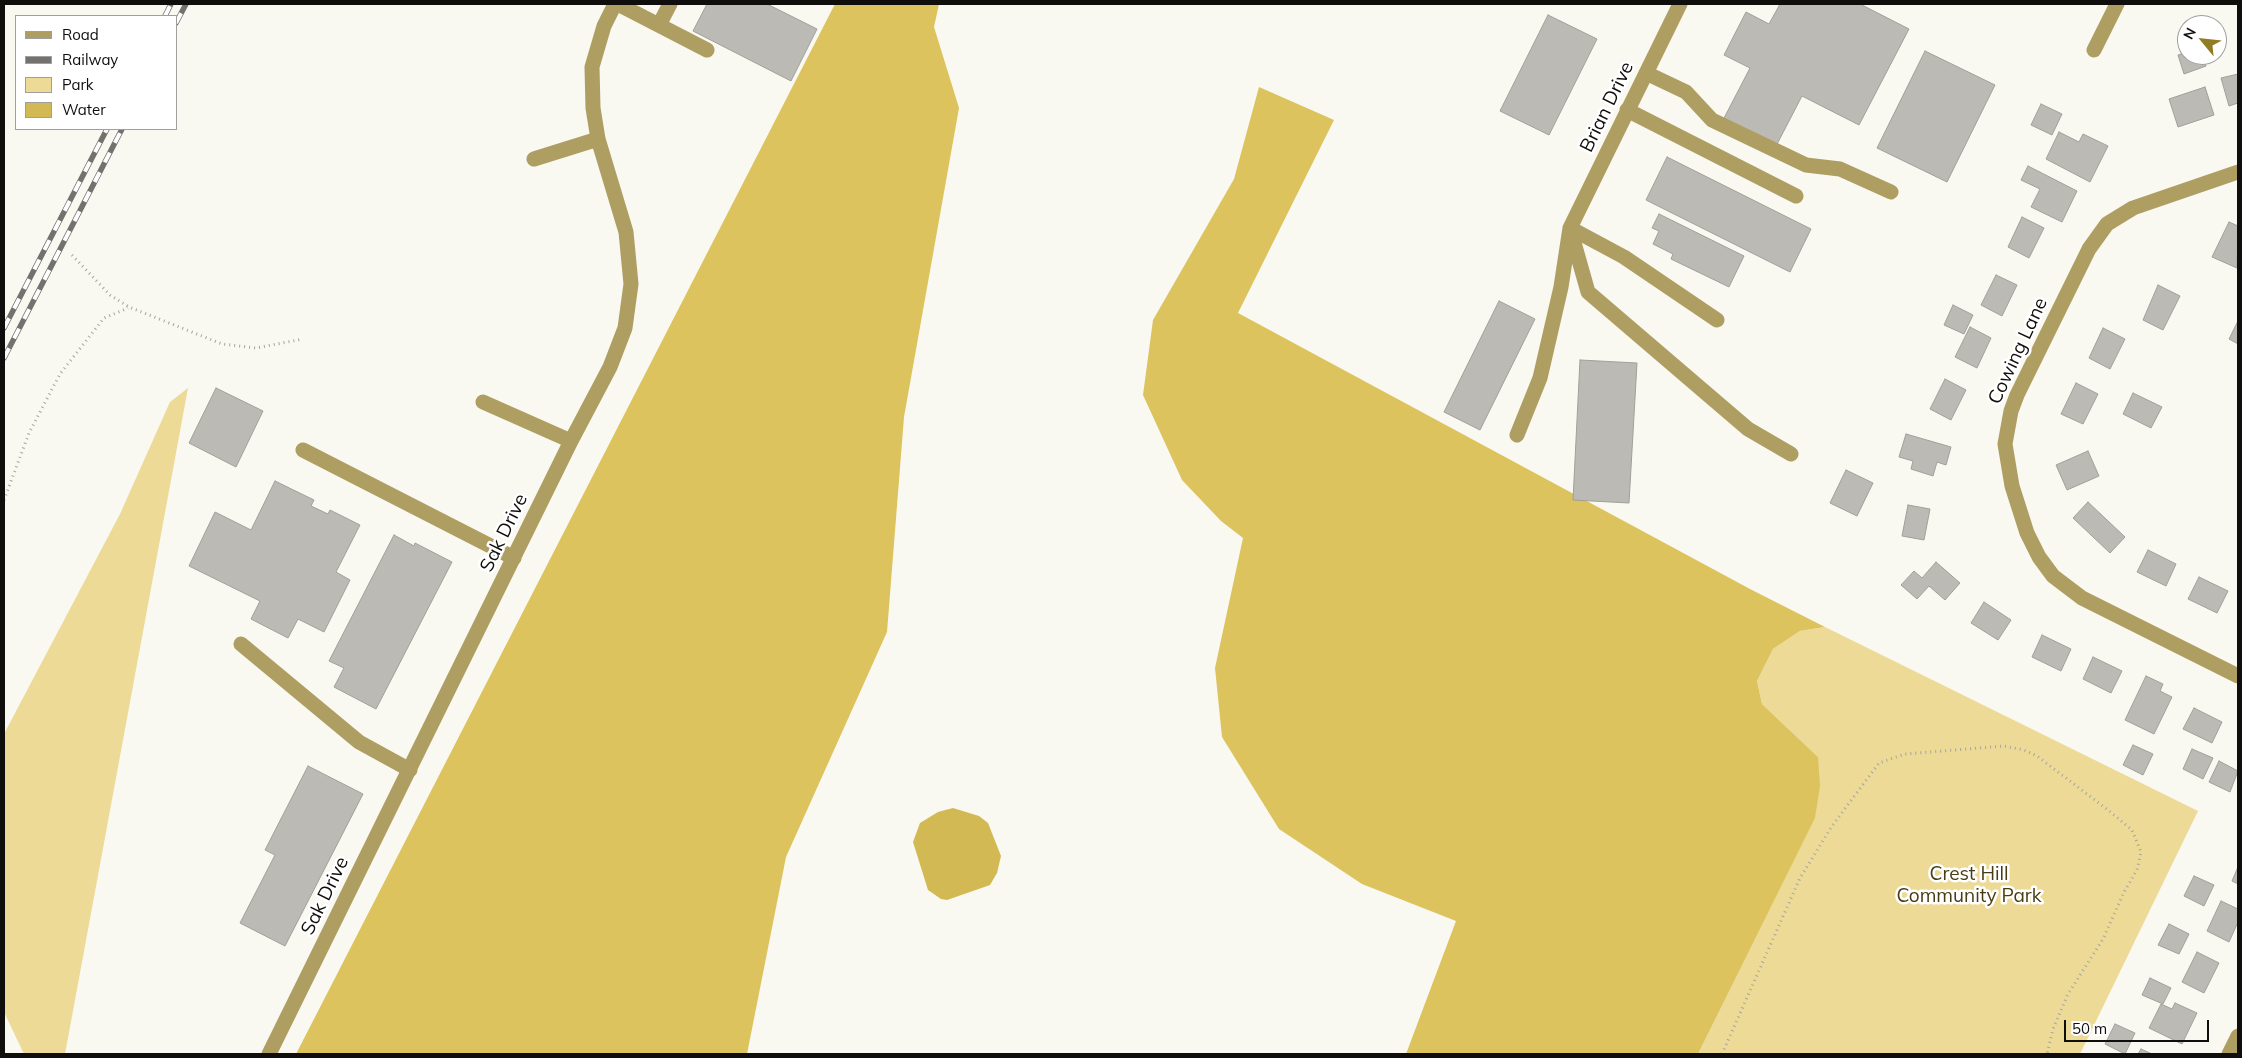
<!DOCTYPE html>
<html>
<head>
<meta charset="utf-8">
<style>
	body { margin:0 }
	#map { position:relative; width:2242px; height:1058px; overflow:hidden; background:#f9f8f1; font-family:Mulish,sans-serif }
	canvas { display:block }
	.frame { position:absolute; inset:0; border:5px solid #0f0e0c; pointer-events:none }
	.legend { position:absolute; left:15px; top:15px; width:162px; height:115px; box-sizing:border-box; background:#fff; border:1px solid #9f9f9e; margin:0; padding:6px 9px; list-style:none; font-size:15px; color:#0f0e0c }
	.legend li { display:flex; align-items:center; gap:10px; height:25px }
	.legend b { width:25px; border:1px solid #9f9f9e }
	.north { position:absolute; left:2177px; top:15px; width:50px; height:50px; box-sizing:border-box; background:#fff; border:1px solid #9f9f9e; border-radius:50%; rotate:298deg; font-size:14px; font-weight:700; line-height:20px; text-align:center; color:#0f0e0c }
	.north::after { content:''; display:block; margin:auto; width:18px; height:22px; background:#917c23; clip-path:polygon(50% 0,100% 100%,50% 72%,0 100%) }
	.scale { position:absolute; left:2064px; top:1020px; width:145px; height:22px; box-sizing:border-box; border:2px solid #0f0e0c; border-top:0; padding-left:6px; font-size:15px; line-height:18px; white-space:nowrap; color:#0f0e0c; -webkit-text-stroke:4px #fff; paint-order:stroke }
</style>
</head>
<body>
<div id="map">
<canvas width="2242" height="1058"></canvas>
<div class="frame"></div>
<ul class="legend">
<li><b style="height:6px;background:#ae9e61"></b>Road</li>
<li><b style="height:6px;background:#73726e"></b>Railway</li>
<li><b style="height:14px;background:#ecda96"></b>Park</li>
<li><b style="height:14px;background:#d2b953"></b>Water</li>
</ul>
<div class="north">N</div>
<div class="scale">50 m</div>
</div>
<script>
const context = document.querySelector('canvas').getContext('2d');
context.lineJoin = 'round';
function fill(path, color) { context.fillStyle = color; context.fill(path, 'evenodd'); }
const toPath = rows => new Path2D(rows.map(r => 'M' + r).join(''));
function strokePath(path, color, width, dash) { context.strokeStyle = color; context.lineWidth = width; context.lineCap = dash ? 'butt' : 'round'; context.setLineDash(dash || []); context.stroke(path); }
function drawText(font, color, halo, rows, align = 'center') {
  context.font = font + ' Mulish,sans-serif'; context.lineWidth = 5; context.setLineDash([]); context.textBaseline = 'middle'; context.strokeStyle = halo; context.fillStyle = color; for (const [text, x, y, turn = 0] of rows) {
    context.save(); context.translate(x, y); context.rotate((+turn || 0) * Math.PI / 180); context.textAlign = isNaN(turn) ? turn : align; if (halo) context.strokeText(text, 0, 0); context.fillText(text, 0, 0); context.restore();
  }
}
fill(toPath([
	[188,388,65,1054,24,1054,4,1012,4,734,120,514,170,402],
	[1825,627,2198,811,2080,1054,1698,1054,1815,817,1818,757,1762,704,1757,681,1773,649,1800,631]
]), '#ecda96');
fill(toPath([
	[835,4,939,4,934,27,959,108,904,417,887,632,786,857,747,1054,296,1054],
	[1259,87,1334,120,1238,313,1750,589,1825,627,1800,631,1773,649,1757,681,1762,704,1818,757,1820,786,1815,818,1698,1054,1406,1054,1456,921,1362,884,1279,829,1222,737,1215,668,1243,538,1221,521,1182,480,1143,395,1153,320,1234,179]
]), '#dcc35e');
fill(toPath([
	[953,808,979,816,988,823,1001,856,997,873,990,885,947,900,941,899,928,890,913,842,920,823,938,812]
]), '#d2b953');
const building = toPath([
	[707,4,767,4,817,29,791,81,693,31,707,4],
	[1780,4,1860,4,1909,29,1859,125,1802,96,1775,148,1723,120,1750,68,1724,55,1746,12,1769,24,1780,4],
	[1548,15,1597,39,1549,135,1500,111,1548,15],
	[1925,51,1995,85,1947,182,1877,148,1925,51],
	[2187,52,2187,55,2202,55,2206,66,2184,74,2178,55,2187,52],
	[2238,74,2238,103,2229,106,2221,78,2238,74],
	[2205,87,2214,115,2178,127,2169,99,2205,87],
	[2041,104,2062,114,2052,135,2031,125,2041,104],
	[2059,132,2079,142,2083,134,2108,146,2090,182,2046,159,2059,132],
	[1667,157,1811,229,1790,272,1646,200,1667,157],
	[2028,166,2077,191,2062,222,2031,207,2040,189,2021,180,2028,166],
	[1659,214,1744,256,1729,287,1671,259,1673,254,1653,244,1659,231,1652,228,1659,214],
	[2022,217,2044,228,2029,258,2008,247,2022,217],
	[2229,222,2238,226,2237,268,2212,257,2229,222],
	[1996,275,2017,285,2002,316,1981,305,1996,275],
	[2158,285,2180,296,2163,330,2143,320,2158,285],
	[1499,301,1535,319,1480,430,1444,412,1499,301],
	[1953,305,1973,315,1964,334,1944,325,1953,305],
	[2238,321,2238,344,2229,339,2238,321],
	[1970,327,1991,338,1977,368,1955,357,1970,327],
	[2103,328,2125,339,2110,369,2089,358,2103,328],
	[1580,360,1637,363,1629,503,1573,500,1580,360],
	[1945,379,1966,390,1951,420,1930,409,1945,379],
	[2076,383,2098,394,2083,424,2061,414,2076,383],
	[216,388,263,411,236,467,189,443,216,388],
	[2133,393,2162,407,2151,428,2123,414,2133,393],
	[1906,434,1951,447,1946,465,1937,462,1933,476,1911,469,1913,461,1899,457,1906,434],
	[2088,451,2099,476,2067,490,2056,465,2088,451],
	[1846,470,1873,483,1857,516,1830,503,1846,470],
	[275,481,314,500,311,506,328,514,330,510,360,525,336,572,350,580,324,632,298,619,288,638,251,619,260,601,189,566,215,512,251,530,275,481],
	[2088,502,2125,537,2110,553,2073,518,2088,502],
	[1908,505,1930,509,1924,540,1902,536,1908,505],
	[394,535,414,546,415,543,452,562,376,709,334,687,344,668,329,661,394,535],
	[2148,550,2176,564,2166,586,2137,572,2148,550],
	[1936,562,1960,583,1945,600,1929,586,1917,599,1901,585,1914,571,1922,578,1936,562],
	[2199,577,2228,591,2217,613,2188,599,2199,577],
	[1984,602,2011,620,1998,640,1971,623,1984,602],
	[2042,635,2071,649,2061,671,2032,657,2042,635],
	[2093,657,2122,671,2111,693,2083,679,2093,657],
	[2146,676,2163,684,2160,691,2172,697,2154,734,2125,720,2146,676],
	[2194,708,2222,722,2212,743,2183,729,2194,708],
	[2133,745,2153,754,2143,775,2123,765,2133,745],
	[2192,749,2213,758,2203,779,2183,769,2192,749],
	[2219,761,2238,771,2230,792,2209,782,2219,761],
	[308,766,363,794,285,946,240,923,275,855,265,850,308,766],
	[2238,867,2238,884,2232,881,2238,867],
	[2194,876,2214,885,2204,906,2184,896,2194,876],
	[2221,901,2238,909,2238,922,2229,942,2207,931,2221,901],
	[2169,924,2189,934,2179,954,2158,945,2169,924],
	[2197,952,2219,963,2204,993,2182,982,2197,952],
	[2150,978,2171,988,2163,1004,2142,995,2150,978],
	[2175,1003,2197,1013,2182,1044,2149,1028,2161,1004,2172,1009,2175,1003],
	[2115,1024,2135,1033,2125,1054,2105,1044,2115,1024],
	[2141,1049,2152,1054,2138,1054,2141,1049]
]);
fill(building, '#bbbab4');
strokePath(building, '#a19f99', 1);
strokePath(toPath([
	[72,255,110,295,129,307,222,344,256,348,303,339],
	[4,500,29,433,60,374,104,318,128,308],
	[1722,1054,1800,878,1832,826,1879,763,1905,754,2004,746,2024,750,2037,756,2108,810,2132,830,2141,852,2137,870,2124,892,2103,939,2068,994,2053,1029,2047,1054]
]), '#a6a5a0', 3, [1, 4]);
strokePath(toPath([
	[618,4,707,50],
	[659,25,670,4],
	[2094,50,2117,4],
	[1646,73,1686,92,1712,120,1806,165,1840,169,1891,192],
	[1627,110,1796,196],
	[534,159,598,139],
	[2238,172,2133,208,2107,224,2089,249,2017,395,2011,411,2005,444,2012,486,2027,533,2039,557,2053,576,2082,598,2238,676],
	[1570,228,1624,257,1717,320],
	[1571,232,1588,292,1748,429,1791,454],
	[483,402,571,441],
	[1517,435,1540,378,1561,287,1570,228,1680,4],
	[303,450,514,558],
	[241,644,359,742,410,770],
	[269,1054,571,441,610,367,625,328,631,284,626,232,598,139,593,108,592,67,604,26,615,4],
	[2229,1054,2238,1036]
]), '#ae9e61', 15);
const rail = toPath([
	[165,16,171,4],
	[176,23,186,4],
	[4,328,107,129],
	[4,358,122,129]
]);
strokePath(rail, '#73726e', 5.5);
strokePath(rail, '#fff', 4, [11]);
drawText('19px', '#0f0e0c', '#fff', [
	["Brian Drive",1607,107,-64],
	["Cowing Lane",2018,351,-65],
	["Sak Drive",504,533,-64],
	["Sak Drive",325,896,-64]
]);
drawText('19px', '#483d12', '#fff', [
	["Crest Hill",1969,874],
	["Community Park",1969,896]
]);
</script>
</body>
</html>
